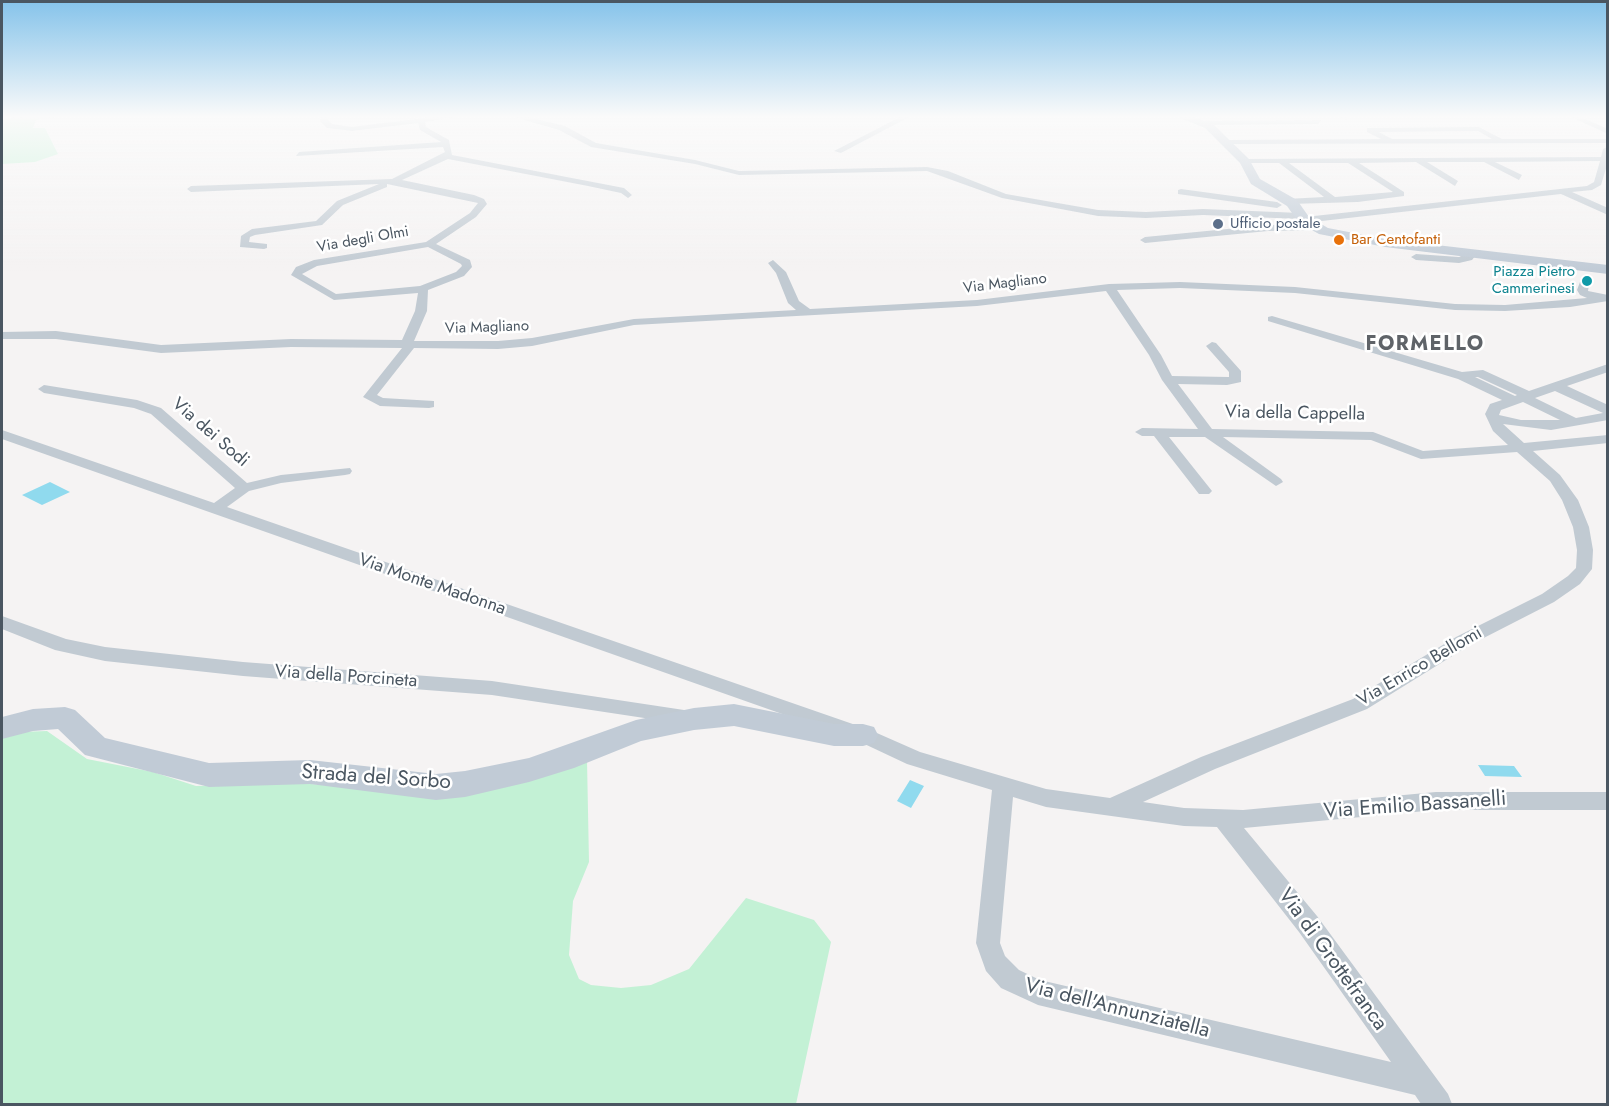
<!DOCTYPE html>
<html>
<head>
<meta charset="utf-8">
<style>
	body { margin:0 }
	#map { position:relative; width:1609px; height:1106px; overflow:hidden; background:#f5f3f3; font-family:Jost,sans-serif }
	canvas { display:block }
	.frame { position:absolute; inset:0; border:3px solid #4a5661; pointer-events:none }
</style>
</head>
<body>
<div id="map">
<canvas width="1609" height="1106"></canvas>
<div class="frame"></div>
</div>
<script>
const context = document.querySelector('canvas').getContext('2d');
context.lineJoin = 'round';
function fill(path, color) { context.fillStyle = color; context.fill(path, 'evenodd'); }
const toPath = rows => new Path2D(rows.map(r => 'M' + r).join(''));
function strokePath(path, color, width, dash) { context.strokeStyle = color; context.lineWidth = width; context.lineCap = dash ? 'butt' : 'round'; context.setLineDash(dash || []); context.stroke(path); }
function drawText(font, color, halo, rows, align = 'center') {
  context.font = font + ' Jost,sans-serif'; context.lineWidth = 5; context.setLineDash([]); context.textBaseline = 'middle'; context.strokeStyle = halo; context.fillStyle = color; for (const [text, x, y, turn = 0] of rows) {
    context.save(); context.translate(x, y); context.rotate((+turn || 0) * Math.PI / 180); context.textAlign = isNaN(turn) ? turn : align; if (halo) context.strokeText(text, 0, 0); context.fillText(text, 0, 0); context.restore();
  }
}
fill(toPath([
	[34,116,60,116,36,120,33,128,45,128,58,154,35,162,2,164,2,119],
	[47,731,87,759,153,772,196,786,234,785,269,780,438,796,587,760,589,862,573,901,569,955,579,979,591,985,621,988,651,985,689,969,746,898,814,920,831,942,796,1104,2,1104,2,737,20,732]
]), '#c3f1d5');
fill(toPath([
	[50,482,70,492,42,505,22,495],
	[1478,765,1514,766,1522,777,1485,776],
	[910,780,924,786,911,808,897,801]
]), '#90daee');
fill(toPath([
	[321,116,329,116,328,120,332,124,352,127,440,116,462,116,425,122,426,127,449,140,452,155,624,188,632,195,628,198,621,193,588,186,448,159,402,180,474,195,484,199,487,204,476,217,436,244,470,260,472,267,464,276,428,290,427,311,414,341,498,341,532,338,634,319,796,310,788,303,776,273,768,263,773,260,786,272,799,301,810,309,977,300,1109,284,1180,282,1295,287,1455,304,1505,305,1587,298,1580,295,1577,290,1580,282,1584,281,1589,284,1588,291,1608,295,1608,301,1570,307,1505,311,1455,310,1295,293,1180,288,1117,290,1161,355,1172,376,1229,377,1229,372,1206,346,1212,342,1216,343,1241,371,1241,382,1227,385,1178,384,1212,429,1373,432,1423,451,1508,445,1493,431,1485,414,1490,404,1502,400,1458,379,1268,321,1268,317,1272,316,1462,372,1483,370,1529,391,1608,364,1608,372,1567,386,1608,405,1608,420,1551,430,1503,424,1524,443,1608,435,1608,443,1533,451,1560,475,1578,500,1589,527,1593,550,1592,569,1580,584,1554,602,1470,645,1367,709,1215,769,1143,802,1184,808,1243,810,1436,792,1608,792,1608,810,1436,810,1244,828,1317,916,1448,1094,1452,1104,1421,1104,1415,1095,1038,1005,1001,988,986,971,976,943,992,790,907,764,856,740,2,439,2,430,214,503,235,488,151,414,134,408,44,393,38,389,44,385,137,400,161,408,247,483,281,475,350,468,352,471,350,474,345,475,281,483,249,491,227,507,870,730,920,752,1046,789,1110,798,1201,757,1353,699,1456,637,1542,594,1568,576,1576,568,1577,550,1573,527,1562,500,1550,481,1517,452,1421,459,1371,440,1223,437,1281,479,1283,482,1276,486,1205,437,1169,437,1212,491,1209,494,1199,494,1154,436,1142,436,1135,432,1142,428,1198,429,1162,380,1149,355,1106,291,977,306,634,325,532,346,498,349,414,348,377,395,383,398,434,401,434,407,429,408,380,406,363,397,402,348,291,347,161,353,56,339,2,339,2,332,56,331,161,345,291,339,402,340,415,311,418,293,334,300,291,275,296,267,314,260,426,242,470,213,478,203,387,184,387,187,343,205,322,225,255,235,250,237,249,242,267,244,267,248,264,249,240,247,241,236,252,229,316,221,337,201,379,184,191,192,187,189,191,186,392,179,445,152,443,147,296,156,299,152,441,142,420,130,418,123,352,131,327,128,320,121,321,116],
	[428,247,461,264,462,266,456,272,420,286,336,294,302,274,317,266,428,247],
	[1475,377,1478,377,1517,395,1515,396,1475,377],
	[1555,391,1603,413,1576,418,1535,398,1555,391],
	[1523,402,1560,420,1521,420,1499,415,1501,410,1523,402],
	[1013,797,1046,807,1184,826,1217,827,1299,932,1391,1062,1040,980,1019,970,1005,956,1000,943,1013,797],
	[511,116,523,116,565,126,596,143,695,160,739,171,927,167,948,171,1006,194,1098,210,1146,212,1203,209,1301,213,1305,217,1587,186,1594,182,1600,161,1495,162,1522,175,1519,180,1484,162,1427,162,1458,181,1455,186,1416,162,1359,163,1404,192,1404,196,1358,202,1289,204,1286,203,1286,199,1324,197,1279,163,1245,163,1242,159,1601,157,1603,149,1607,147,1608,162,1601,185,1592,190,1572,192,1608,208,1608,215,1561,194,1304,223,1300,219,1203,215,1146,218,1098,216,1002,198,927,171,739,175,695,164,591,147,559,130,511,116],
	[1289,163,1348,163,1393,192,1335,197,1289,163],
	[902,116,911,116,841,153,834,151,902,116],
	[1338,116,1348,116,1350,118,1346,120,1338,116],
	[1569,116,1578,116,1608,129,1608,134,1569,116],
	[1321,120,1318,124,1203,125,1199,123,1203,121,1321,120],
	[1479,127,1502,139,1608,139,1608,143,1227,144,1223,142,1227,140,1381,139,1367,132,1367,128,1479,127],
	[1478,131,1492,139,1392,139,1379,132,1478,131],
	[1181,189,1277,202,1282,205,1277,208,1178,194,1178,190,1181,189],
	[1268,225,1314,224,1319,227,1314,230,1268,231,1145,243,1140,240,1145,237,1268,225],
	[1472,251,1477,254,1472,260,1459,263,1416,260,1411,257,1416,254,1459,257,1472,251],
	[2,616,66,639,105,647,243,662,492,681,684,710,691,712,694,717,691,722,684,724,492,695,243,676,105,661,55,650,2,629,2,616]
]), '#c1cad2');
fill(toPath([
	[1176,116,1191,116,1213,124,1249,159,1260,179,1297,200,1309,217,1328,228,1385,239,1608,265,1608,274,1385,247,1319,234,1299,223,1287,206,1251,184,1240,163,1205,128,1176,116],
	[734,704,834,724,863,724,874,727,878,735,874,743,863,746,834,746,734,726,694,730,641,741,574,768,529,782,465,797,436,800,310,784,209,787,85,755,58,729,33,731,2,739,2,717,33,709,65,707,75,710,105,738,209,763,310,760,436,774,465,771,529,758,636,720,694,708,734,704]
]), '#c1cbd6');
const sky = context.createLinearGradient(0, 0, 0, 271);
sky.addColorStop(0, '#85c3ea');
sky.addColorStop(0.43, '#fafafa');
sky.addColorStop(1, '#fafafa00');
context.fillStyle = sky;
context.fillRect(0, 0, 1609, 271);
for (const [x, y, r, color] of [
	[1218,224,6,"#5c6f8a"],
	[1339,240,6,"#e8710a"],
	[1587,281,6,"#0f9aa8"]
]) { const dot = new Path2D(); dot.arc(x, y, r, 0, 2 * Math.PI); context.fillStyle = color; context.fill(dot); strokePath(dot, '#fff', 2); }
drawText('15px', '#4e5e75', '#fff', [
	["Ufficio postale",1230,224]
], 'left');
drawText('15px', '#4a5661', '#fff', [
	["Via degli Olmi",363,240,-10],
	["Via Magliano",1005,284,-7],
	["Via Magliano",487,328,-2]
]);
drawText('15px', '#c56008', '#fff', [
	["Bar Centofanti",1351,240]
], 'left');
drawText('15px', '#0d838f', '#fff', [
	["Piazza Pietro",1575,272],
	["Cammerinesi",1575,289]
], 'right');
drawText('18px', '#4a5661', '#fff', [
	["Via della Cappella",1295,414,1],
	["Via dei Sodi",210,433,41],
	["Via Monte Madonna",432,585,19],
	["Via Enrico Bellomi",1420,667,-30],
	["Via della Porcineta",346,677,4]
]);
context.letterSpacing = '1.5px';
drawText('bold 20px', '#5f6368', '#fff', [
	["FORMELLO",1425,345]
]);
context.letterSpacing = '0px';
drawText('21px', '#4a5661', '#fff', [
	["Strada del Sorbo",376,778,4],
	["Via Emilio Bassanelli",1415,806,-4],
	["Via di Grottefranca",1332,960,54],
	["Via dell'Annunziatella",1117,1009,14]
]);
</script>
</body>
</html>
